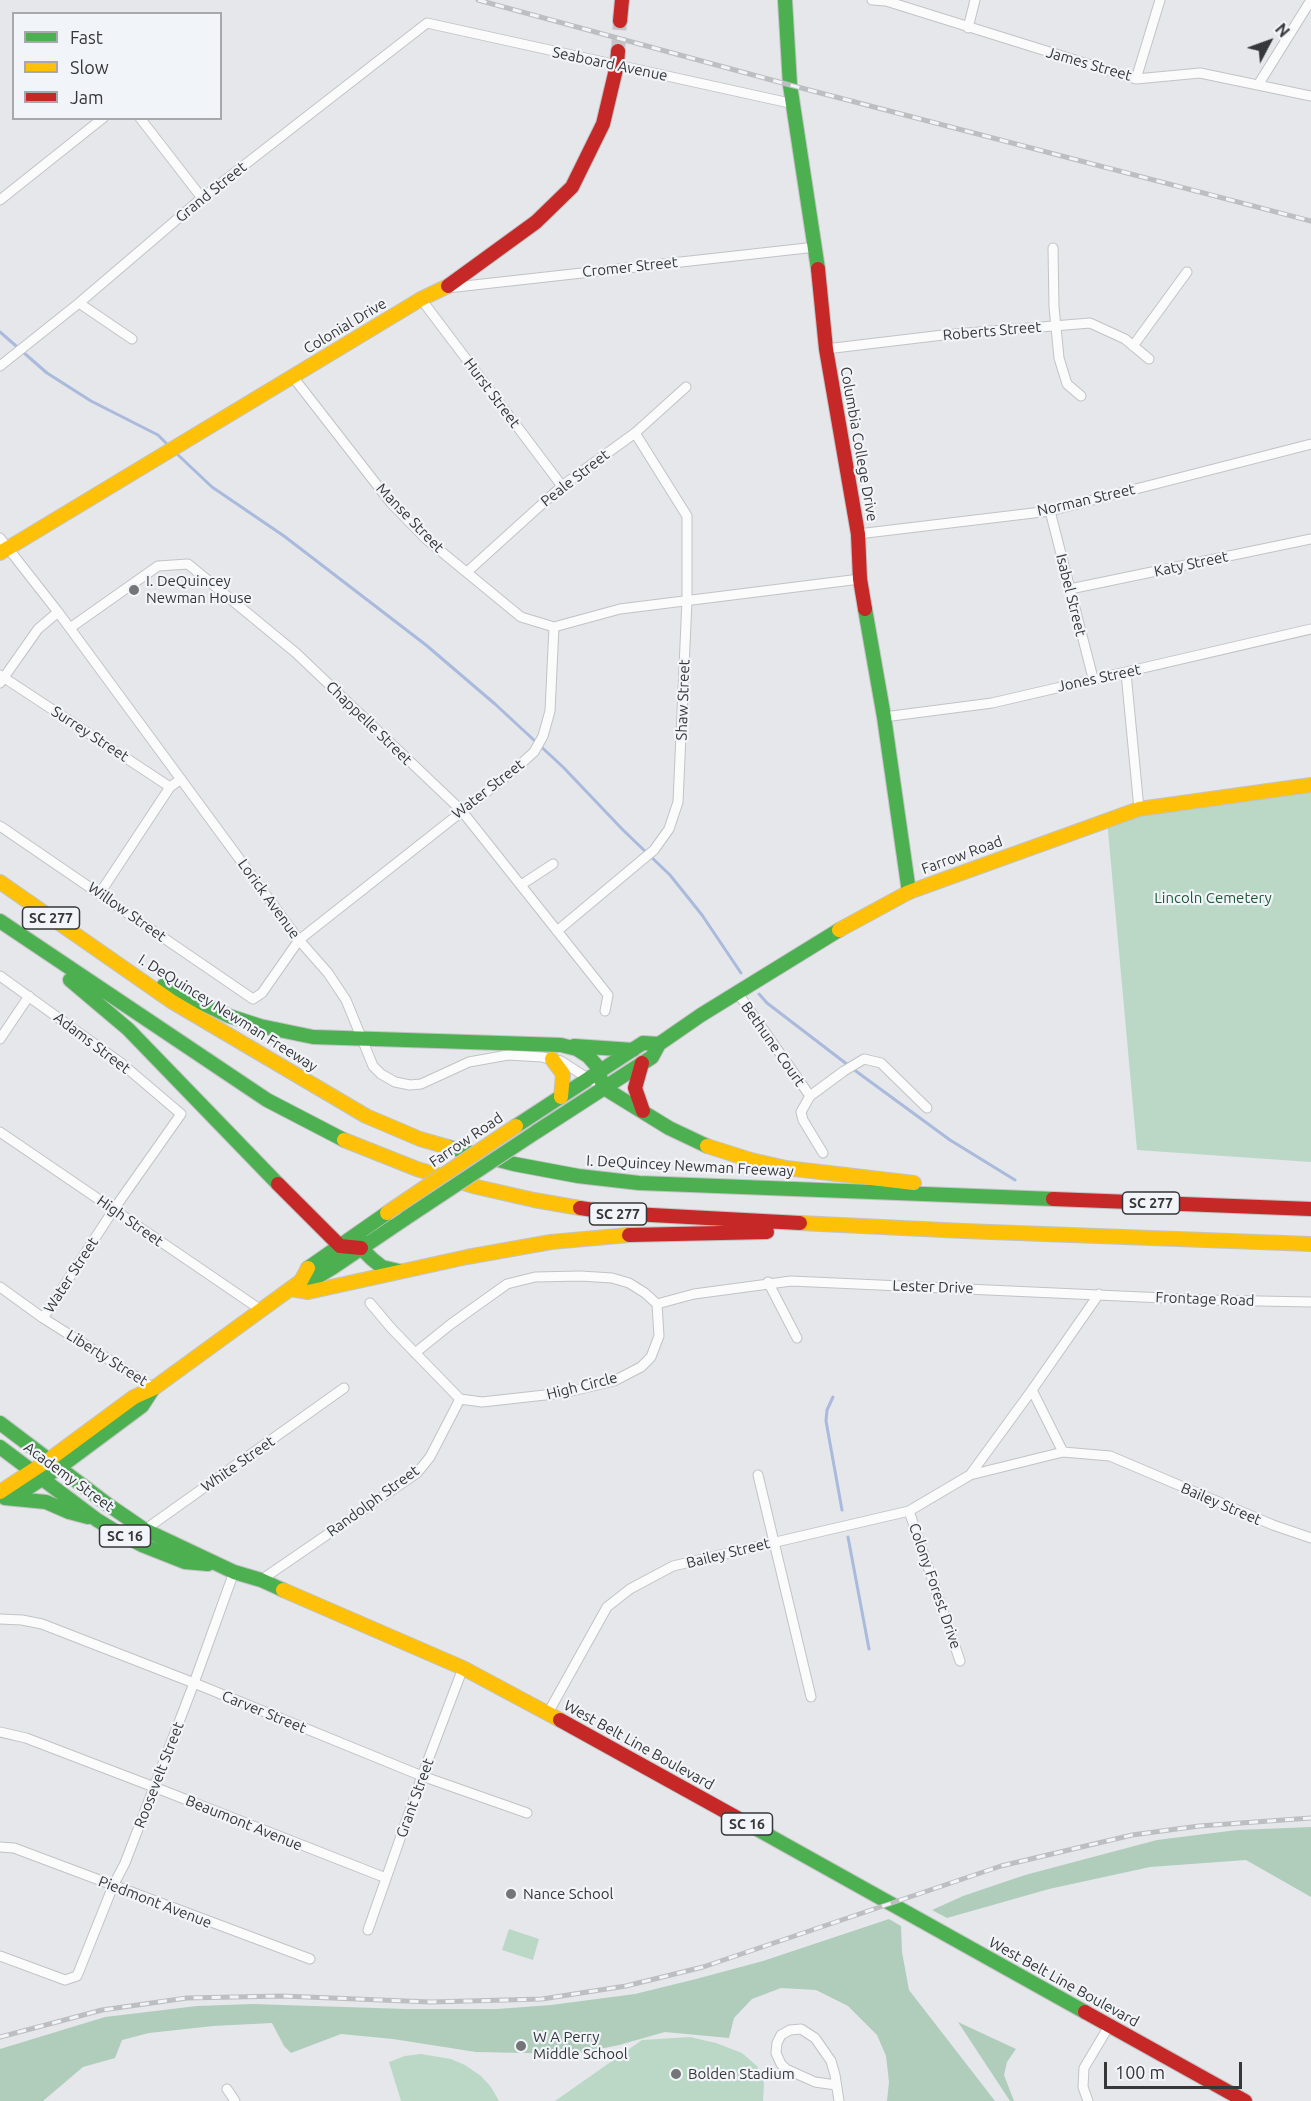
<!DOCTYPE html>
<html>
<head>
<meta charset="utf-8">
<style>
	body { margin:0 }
	#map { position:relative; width:1311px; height:2101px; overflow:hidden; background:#e5e7ea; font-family:Ubuntu,sans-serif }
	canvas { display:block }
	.legend { position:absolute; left:12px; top:12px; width:210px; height:108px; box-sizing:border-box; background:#f1f4f8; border:2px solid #a6a8ac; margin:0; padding:8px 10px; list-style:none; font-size:18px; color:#363739 }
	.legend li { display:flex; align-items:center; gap:12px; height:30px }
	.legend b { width:30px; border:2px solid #a6a8ac }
	.north { position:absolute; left:1239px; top:12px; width:60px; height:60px; -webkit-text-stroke:4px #f1f4f8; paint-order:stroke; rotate:49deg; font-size:16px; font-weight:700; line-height:24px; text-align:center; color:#363739 }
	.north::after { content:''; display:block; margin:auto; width:21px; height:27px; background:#363739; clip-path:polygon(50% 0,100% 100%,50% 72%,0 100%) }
	.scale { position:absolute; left:1104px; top:2062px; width:138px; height:27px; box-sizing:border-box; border:3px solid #363739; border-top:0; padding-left:8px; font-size:18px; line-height:21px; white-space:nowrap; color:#363739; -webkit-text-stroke:4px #f1f4f8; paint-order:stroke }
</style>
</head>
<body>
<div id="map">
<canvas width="1311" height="2101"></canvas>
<ul class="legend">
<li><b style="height:8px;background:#4caf50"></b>Fast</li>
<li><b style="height:8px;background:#ffc107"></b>Slow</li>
<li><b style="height:8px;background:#c62828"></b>Jam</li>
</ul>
<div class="north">N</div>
<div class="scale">100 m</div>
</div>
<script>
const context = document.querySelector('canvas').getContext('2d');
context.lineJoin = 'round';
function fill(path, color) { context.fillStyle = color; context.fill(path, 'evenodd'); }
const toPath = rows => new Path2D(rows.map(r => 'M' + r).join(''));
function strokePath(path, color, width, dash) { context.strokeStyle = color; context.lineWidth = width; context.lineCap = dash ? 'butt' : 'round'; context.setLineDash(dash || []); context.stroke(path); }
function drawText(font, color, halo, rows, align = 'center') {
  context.font = font + ' Ubuntu,sans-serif'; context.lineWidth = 4.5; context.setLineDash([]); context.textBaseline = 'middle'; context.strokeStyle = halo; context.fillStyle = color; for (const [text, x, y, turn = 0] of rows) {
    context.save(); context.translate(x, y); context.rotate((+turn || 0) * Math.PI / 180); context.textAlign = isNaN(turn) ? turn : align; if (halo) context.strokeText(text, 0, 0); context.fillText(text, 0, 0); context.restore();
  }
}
fill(toPath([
	[1311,785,1311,1162,1137,1150,1107,820],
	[509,1929,539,1939,533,1960,502,1950],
	[690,2037,716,2043,742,2053,757,2066,764,2083,763,2101,555,2101,642,2040],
	[421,2054,451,2059,465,2065,481,2076,491,2087,499,2101,401,2101,389,2062,405,2056]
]), '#bbd8c7');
fill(toPath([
	[1311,1827,1311,1897,1246,1860,1150,1867,1049,1889,947,1918,932,1910,963,1896,1025,1875,1157,1840,1237,1830],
	[889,1919,901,1926,902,1952,909,1990,995,2101,887,2101,889,2082,886,2056,877,2035,848,2006,816,1990,781,1988,752,1999,734,2018,729,2038,665,2032,619,2045,575,2054,476,2052,393,2039,341,2034,291,2053,284,2046,272,2023,213,2026,149,2033,122,2040,115,2058,83,2067,43,2101,0,2101,0,2049,105,2017,197,2006,253,2004,406,2009,497,2009,551,2005,635,1994,696,1979,763,1961],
	[958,2022,1016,2049,1007,2062,1004,2075,1014,2101,1010,2101]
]), '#b0cdbc');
strokePath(toPath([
	[0,332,47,373,91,401,158,435,169,446],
	[176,453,212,487,284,536,426,645,495,704,563,767,623,830,670,875,702,915,741,973],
	[759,994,767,1003,848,1065],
	[853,1069,950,1140,1015,1180],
	[833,1397,827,1410,826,1421,842,1510],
	[848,1537,869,1649]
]), '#a9badc', 3);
strokePath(toPath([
	[618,51,620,21]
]), '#c2c4c7', 14, [14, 7]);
const street = toPath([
	[872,0,886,1,1136,79,1200,73,1311,96],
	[968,28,975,0],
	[1136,79,1160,0],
	[1258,85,1311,0],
	[140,118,202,198],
	[0,200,103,118],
	[1053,248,1054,307,1059,358,1067,384,1081,396],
	[447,288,816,247],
	[421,299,562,486],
	[79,303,132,339],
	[1133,346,1187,272],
	[826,349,943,335,1090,323,1125,339,1149,359],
	[0,366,79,303,202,198,427,23,794,104],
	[293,377,391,503,426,539,521,617,554,627],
	[1050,511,1093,678],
	[858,534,1050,511,1311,444],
	[0,538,58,612,299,940,328,973,346,1000,373,1066,381,1074,395,1082,410,1085,421,1084,469,1062,508,1055,542,1057,561,1061,592,1081],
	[467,572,562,486,635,433,686,387],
	[1070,589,1311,539],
	[554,627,620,609,860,579],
	[70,628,158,566,188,564,296,653,461,810,608,995,605,1011],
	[1126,673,1139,809],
	[0,675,170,787,181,779],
	[0,683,38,629,58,612],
	[884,717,992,703,1311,629],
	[0,826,253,999,262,993,299,940,512,772,534,752,543,736,550,711,554,627],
	[521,885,553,864],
	[100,893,170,787],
	[557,931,654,850,669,829,678,802,687,600,687,516,635,433],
	[0,976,121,1063,181,1114,114,1209,43,1318],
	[737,992,810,1096,801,1112,803,1120,823,1153],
	[0,1039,29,996],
	[810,1096,844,1071,864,1059,881,1063,927,1108],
	[0,1132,261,1310],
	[768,1282,797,1338],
	[0,1287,43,1318,154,1388],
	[370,1303,392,1329,460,1399,482,1402,563,1393,614,1381,641,1367,651,1357,659,1336,657,1304,645,1293,629,1283,612,1278,580,1276,535,1277,507,1284,451,1324,415,1353],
	[657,1304,694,1294,791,1281,1208,1300,1311,1302],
	[1032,1390,1063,1452],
	[758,1475,811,1697],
	[970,1475,1063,1452,1110,1456,1273,1525,1311,1538],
	[909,1511,960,1661],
	[143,1531,344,1388],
	[261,1580,417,1473,430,1457,460,1399],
	[0,1619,22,1620,42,1624,194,1683,422,1776,527,1813],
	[548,1713,607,1607,630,1589,673,1566,909,1511,970,1475,1032,1390,1099,1294],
	[0,1732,26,1738,154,1787,386,1878],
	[0,1847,14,1848,310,1959],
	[368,1930,422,1776,463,1668],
	[0,1956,65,1980,77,1976,113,1886,125,1863,194,1683,234,1572],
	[836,2085,815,2082,786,2069,781,2064,776,2053,777,2043,781,2035,790,2030,801,2029,815,2038,831,2061,835,2075,839,2101],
	[227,2089,235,2101],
	[1088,2101,1083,2087,1084,2068,1109,2026]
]);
const fast = toPath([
	[785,0,790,85,818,269],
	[865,609,884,717,909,892],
	[0,921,267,1100,344,1140],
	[70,980,128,1029,278,1184],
	[164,985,229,1016,260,1026,313,1037,561,1045,577,1049,588,1056,596,1065,604,1088,669,1128,707,1146],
	[574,1046,633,1050],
	[516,1126,643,1043,659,1044],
	[536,1132,652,1057,659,1044,701,1015,839,930],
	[448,1147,514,1164,578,1176,639,1183,1053,1199],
	[360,1232,359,1242,361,1248,372,1259,382,1267,399,1271],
	[308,1268,387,1213],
	[301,1281,312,1280,332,1268,406,1218],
	[0,1423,107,1504,145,1530,234,1572,261,1580,283,1590],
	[0,1447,97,1520,115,1531,142,1545,185,1562,208,1564],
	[6,1497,22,1492,60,1467,142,1406,153,1389],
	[5,1498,46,1502,69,1512,88,1517],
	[748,1824,1085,2012]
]);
const slow = toPath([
	[0,553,421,299,448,286],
	[0,882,171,1001,366,1116,420,1139,448,1147],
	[839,930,909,892,1139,809,1311,785],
	[552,1059,563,1074,561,1097],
	[344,1140,417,1169,477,1187,534,1200,580,1208],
	[707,1146,751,1160,786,1168,914,1183],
	[800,1223,964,1231,1311,1244],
	[291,1289,308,1292,467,1257,551,1242,629,1235],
	[0,1492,50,1459,134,1397,154,1388,301,1281,308,1268],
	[283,1590,463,1668,560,1720]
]);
const jam = toPath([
	[620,21,622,0],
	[818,269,826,349,858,534,860,579,865,609],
	[448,286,536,222,572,187,603,124,617,65,618,51],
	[642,1063,635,1088,643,1111],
	[278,1184,340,1246,361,1248],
	[1053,1199,1311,1209],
	[580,1208,614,1213,800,1223],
	[629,1235,767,1232],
	[560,1720,748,1824],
	[1085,2012,1245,2101]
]);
strokePath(street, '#c1c3c5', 11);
strokePath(fast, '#c1c3c5', 16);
strokePath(slow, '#c1c3c5', 16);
strokePath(jam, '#c1c3c5', 16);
strokePath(street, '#fbfbfc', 9);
strokePath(fast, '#4caf50', 14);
strokePath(slow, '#ffc107', 14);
strokePath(jam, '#c62828', 14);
const rail = toPath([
	[478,0,790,85,1311,221],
	[0,2037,102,2010,187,1998,282,1996,431,2002,542,1999,626,1986,703,1967,1001,1866,1132,1835,1199,1826,1311,1818]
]);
strokePath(rail, '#bdbebf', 5);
strokePath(rail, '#f1f4f8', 3, [9]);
const fastBridge = toPath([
	[406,1218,536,1132]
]);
const slowBridge = toPath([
	[387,1213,516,1126]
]);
strokePath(fastBridge, '#c1c3c5', 16, []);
strokePath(slowBridge, '#c1c3c5', 16, []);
strokePath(fastBridge, '#4caf50', 14);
strokePath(slowBridge, '#ffc107', 14);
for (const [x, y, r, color] of [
	[134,590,6,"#737577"],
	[511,1894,6,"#737577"],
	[521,2046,6,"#737577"],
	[676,2074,6,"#737577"]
]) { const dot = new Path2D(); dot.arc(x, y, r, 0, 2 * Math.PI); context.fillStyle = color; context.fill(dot); strokePath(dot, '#f1f4f8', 2); }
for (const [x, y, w] of [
	[51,918,57],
	[1151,1203,57],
	[618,1214,57],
	[125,1536,51],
	[747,1824,51]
]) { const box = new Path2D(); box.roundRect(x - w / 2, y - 11, w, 22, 4.5); context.fillStyle = '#f1f4f8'; context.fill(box); strokePath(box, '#363739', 1.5); }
drawText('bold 14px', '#363739', null, [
	["SC 277",51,918],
	["SC 277",1151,1203],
	["SC 277",618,1214],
	["SC 16",125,1536],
	["SC 16",747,1824]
]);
drawText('15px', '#363739', '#f1f4f8', [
	["Seaboard Avenue",610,64,12],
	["James Street",1089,64,16],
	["Grand Street",211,192,-39],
	["Cromer Street",630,267,-6],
	["Colonial Drive",345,326,-31],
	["Roberts Street",992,331,-5],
	["Hurst Street",492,393,53],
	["Columbia College Drive",859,444,80],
	["Peale Street",575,478,-38],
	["Norman Street",1086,500,-13],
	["Manse Street",410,518,46],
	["Katy Street",1191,564,-12],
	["Isabel Street",1071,595,76],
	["Jones Street",1099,678,-12],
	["Shaw Street",683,700,-88],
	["Chappelle Street",369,723,44],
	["Surrey Street",90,734,33],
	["Water Street",488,789,-38],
	["Farrow Road",962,855,-20],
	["Lorick Avenue",269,899,54],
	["Willow Street",127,912,35],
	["I. DeQuincey Newman Freeway",228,1013,32],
	["Adams Street",92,1043,37],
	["Bethune Court",773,1044,55],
	["Farrow Road",466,1140,-34],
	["I. DeQuincey Newman Freeway",690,1166,3],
	["High Street",130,1221,35],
	["Water Street",71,1275,-57],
	["Lester Drive",933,1287,2],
	["Frontage Road",1205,1299,2],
	["Liberty Street",107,1358,32],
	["High Circle",582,1386,-14],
	["White Street",238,1464,-35],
	["Academy Street",69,1477,36],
	["Randolph Street",373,1501,-36],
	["Bailey Street",1221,1504,23],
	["Bailey Street",728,1553,-14],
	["Colony Forest Drive",935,1586,71],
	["Carver Street",264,1712,22],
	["West Belt Line Boulevard",639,1745,29],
	["Roosevelt Street",159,1775,-69],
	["Grant Street",415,1798,-70],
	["Beaumont Avenue",244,1823,22],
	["Piedmont Avenue",155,1902,21],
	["West Belt Line Boulevard",1064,1982,29]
]);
drawText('15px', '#363739', '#f1f4f8', [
	["I. DeQuincey",146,581],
	["Newman House",146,598],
	["Nance School",523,1894],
	["W A Perry",533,2037],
	["Middle School",533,2054],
	["Bolden Stadium",688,2074]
], 'left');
drawText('15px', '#1d5938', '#f1f4f8', [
	["Lincoln Cemetery",1213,898]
]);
</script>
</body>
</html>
